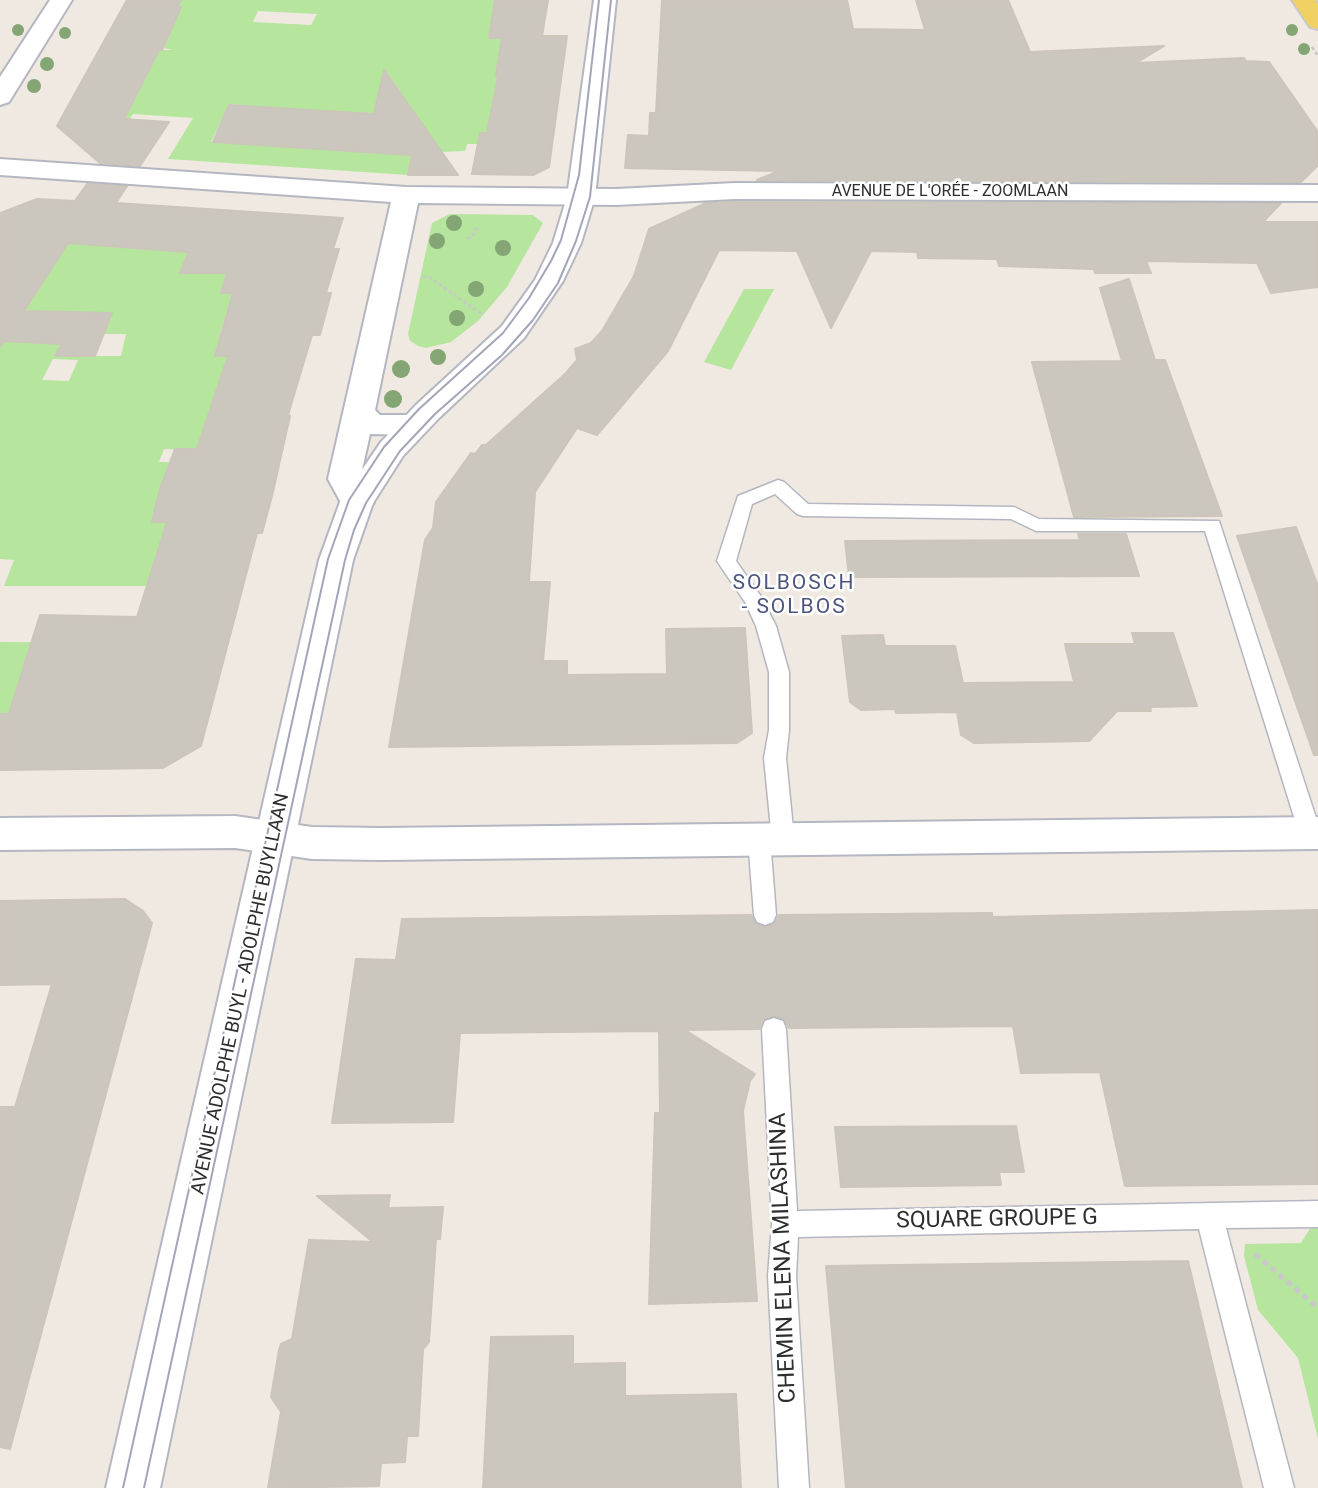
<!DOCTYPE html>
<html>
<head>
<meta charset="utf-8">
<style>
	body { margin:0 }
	canvas { display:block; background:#efe9e1 }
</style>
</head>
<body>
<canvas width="1318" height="1488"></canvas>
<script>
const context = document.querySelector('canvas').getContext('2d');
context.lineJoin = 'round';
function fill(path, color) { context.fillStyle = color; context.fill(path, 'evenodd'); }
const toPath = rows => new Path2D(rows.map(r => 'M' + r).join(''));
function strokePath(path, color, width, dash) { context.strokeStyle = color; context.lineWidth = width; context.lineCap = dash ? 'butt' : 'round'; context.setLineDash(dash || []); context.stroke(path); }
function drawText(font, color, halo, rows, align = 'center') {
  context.font = font + ' Roboto,sans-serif'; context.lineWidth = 5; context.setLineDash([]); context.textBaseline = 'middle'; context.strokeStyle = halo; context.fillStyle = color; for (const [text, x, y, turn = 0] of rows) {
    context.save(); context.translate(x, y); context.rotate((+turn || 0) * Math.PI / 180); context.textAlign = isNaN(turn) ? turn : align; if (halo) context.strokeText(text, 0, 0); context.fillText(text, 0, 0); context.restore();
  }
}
fill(toPath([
	[181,0,495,0,489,38,502,38,499,57,508,58,501,94,495,95,493,101,495,133,480,133,482,144,467,144,465,151,413,153,408,175,168,159,193,118,133,114,125,126,106,107,159,50,173,50,164,48,170,35,156,35,175,21,181,7,177,7],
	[258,11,316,14,317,14,311,25,253,22],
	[234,104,241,106,377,114,358,152,211,142,228,107],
	[450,214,533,215,543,223,507,287,478,321,451,342,426,348,418,346,410,341,408,334,432,223],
	[79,227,190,252,282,238,221,293,233,293,220,334,244,334,215,355,234,356,210,451,164,449,159,462,169,462,160,489,178,522,175,533,163,534,155,559,154,586,4,586,14,560,0,559,0,341,37,311,0,308,42,252,61,254],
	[88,313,112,313,104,334,126,334,121,356,81,356],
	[53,359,78,360,69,381,42,380],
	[744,289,774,289,731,370,704,362],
	[0,642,133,643,9,714,0,714],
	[1311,1227,1318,1227,1318,1439,1298,1358,1258,1310,1244,1256,1245,1244,1301,1243]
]), '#b6e59e');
const building = toPath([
	[127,0,181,0,177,7,181,7,162,50,159,50,124,119,169,122,140,166,100,163,57,126,127,0],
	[495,0,548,0,542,36,567,36,549,167,533,175,472,174,480,133,487,133,498,78,496,76,502,38,489,38,495,0],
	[662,0,847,0,853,29,925,30,916,0,1008,0,1030,52,1164,46,1136,63,1244,58,1246,61,1269,62,1318,132,1318,165,1301,182,757,180,779,171,625,168,628,135,649,136,650,113,656,113,662,0],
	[384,70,458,175,408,175,412,155,213,142,229,105,374,114,384,70],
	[87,184,127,186,116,203,343,218,333,249,339,249,326,293,331,293,320,335,312,335,288,415,290,416,272,496,262,533,257,533,201,746,163,768,0,770,0,714,9,714,40,615,137,617,167,522,152,522,160,489,175,449,197,449,228,356,215,356,233,293,221,293,227,273,180,273,189,252,68,243,24,311,112,313,95,356,55,356,62,344,4,341,0,347,0,213,37,199,75,201,87,184],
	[735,202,1281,203,1263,222,1318,222,1318,287,1271,293,1257,263,1146,261,1151,273,1095,273,1094,269,999,266,997,259,918,258,917,252,871,251,831,328,797,251,719,250,668,351,597,435,577,428,535,492,529,582,550,582,543,661,567,661,567,675,667,674,666,629,745,628,752,733,737,743,389,747,425,540,433,528,436,502,471,453,475,454,482,445,486,445,566,373,577,360,575,349,591,343,602,331,634,276,649,229,706,203,735,202],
	[1129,279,1155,360,1165,360,1222,516,1074,517,1032,362,1122,361,1100,288,1129,279],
	[1296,527,1318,586,1318,755,1314,755,1237,536,1296,527],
	[1078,534,1126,534,1139,576,849,577,845,541,1080,540,1078,534],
	[1132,633,1173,633,1197,706,1150,707,1151,711,1117,711,1089,741,974,743,961,735,957,712,896,713,895,709,861,710,850,702,842,636,883,635,885,646,955,646,963,683,1074,682,1065,644,1135,644,1132,633],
	[125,899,143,911,152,923,10,1449,0,1447,0,1107,15,1107,52,984,0,985,0,901,125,899],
	[1318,910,1318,1184,1125,1186,1100,1072,1021,1073,1013,1026,789,1028,784,1019,773,1016,763,1020,759,1029,685,1030,755,1074,750,1081,743,1111,757,1301,649,1304,655,1113,660,1113,659,1031,460,1033,453,1122,332,1123,356,959,396,960,402,919,751,915,756,924,766,927,775,923,779,915,992,913,992,917,1318,910],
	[1016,1126,1024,1172,999,1172,1001,1185,841,1187,835,1127,1016,1126],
	[390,1195,388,1208,443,1207,440,1239,436,1239,429,1342,423,1349,418,1436,407,1436,405,1462,381,1463,379,1486,268,1488,281,1412,271,1397,279,1350,281,1344,292,1339,309,1240,373,1242,317,1196,390,1195],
	[1188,1261,1242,1488,846,1488,826,1266,1188,1261],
	[573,1336,573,1364,625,1363,625,1396,736,1394,741,1488,483,1488,491,1337,573,1336]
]);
fill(building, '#cbc7bf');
strokePath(building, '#cbc5ba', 2);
const lane = toPath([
	[778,480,784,482,808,504,1014,507,1039,519,1219,521,1318,824,1318,839,1310,842,1302,839,1299,833,1205,531,1036,531,1011,519,803,516,797,514,775,494,752,504,736,561,760,595,776,626,789,672,789,730,786,758,794,839,791,845,783,848,775,845,772,839,764,758,769,730,769,672,756,626,745,602,717,561,738,496,778,480],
	[759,830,767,833,770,839,776,915,773,922,765,925,757,922,754,915,748,839,751,833,759,830],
	[774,1018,783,1021,786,1029,797,1211,1318,1201,1318,1227,1226,1228,1294,1488,1264,1488,1199,1229,798,1237,796,1276,809,1488,779,1488,768,1276,772,1224,762,1029,765,1021,774,1018]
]);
const street = toPath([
	[50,0,72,0,9,102,0,105,0,77,50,0],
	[0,159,406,187,616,189,735,183,1318,185,1318,201,735,199,616,205,418,203,375,410,380,415,413,415,424,418,429,425,424,432,413,435,370,434,360,479,374,502,369,510,357,513,345,510,328,479,391,202,0,175,0,159],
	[235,816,312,827,382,828,1318,817,1318,849,382,860,312,859,235,848,0,850,0,818,235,816]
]);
const secondary = toPath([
	[594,0,616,0,595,197,581,243,563,281,524,338,438,419,403,456,373,503,353,560,160,1488,106,1488,319,560,340,502,381,442,416,405,502,326,535,280,553,243,567,197,594,0]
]);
const primary = toPath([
	[1292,0,1315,0,1318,5,1318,29,1310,27,1292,0]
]);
strokePath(lane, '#b4b7c1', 3);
strokePath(street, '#b4b7c1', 4);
strokePath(secondary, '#b4b7c1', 4);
strokePath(primary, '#c9c9c9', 4);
strokePath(toPath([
	[1312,47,1318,56],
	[467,239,474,234,477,225],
	[423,277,429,277,483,315]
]), '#c9c9c9', 2.5, [3.5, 2.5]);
strokePath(toPath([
	[1255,1254,1318,1308]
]), '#c9c9c9', 5, [6, 4.5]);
fill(lane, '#fff');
fill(street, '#fff');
fill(secondary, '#fff');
fill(primary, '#f2d163');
strokePath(toPath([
	[123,1488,328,559,349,500,384,447,419,409,503,333,529,298,551,261,561,240,579,175,599,0],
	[144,1488,345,560,354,530,366,503,400,451,435,414,502,355,533,320,558,283,576,241,590,197,611,0]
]), '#a3a6b8', 2);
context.fillStyle = '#84a574';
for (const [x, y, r] of [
	[18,30,6],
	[1292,30,6],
	[65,33,6],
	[1304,49,6],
	[47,64,7],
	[34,86,7],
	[454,223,8],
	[437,241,8],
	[503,248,8],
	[476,289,8],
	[457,318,8],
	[438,357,8],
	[401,369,9],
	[393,399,9]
]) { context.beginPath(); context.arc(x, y, r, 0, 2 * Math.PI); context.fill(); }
drawText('16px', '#2e2e2e', '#fff', [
	["AVENUE DE L'ORÉE - ZOOMLAAN",950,192]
]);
drawText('19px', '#2e2e2e', '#fff', [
	["AVENUE ADOLPHE BUYL - ADOLPHE BUYLLAAN",241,994,-78]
]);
context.letterSpacing = '2px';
drawText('21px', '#4d5680', '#fff', [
	["SOLBOSCH",794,584],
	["- SOLBOS",794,608]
]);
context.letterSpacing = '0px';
drawText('23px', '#2e2e2e', '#fff', [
	["SQUARE GROUPE G",997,1220,-1],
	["CHEMIN ELENA MILASHINA",784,1258,-92]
]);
</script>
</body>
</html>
